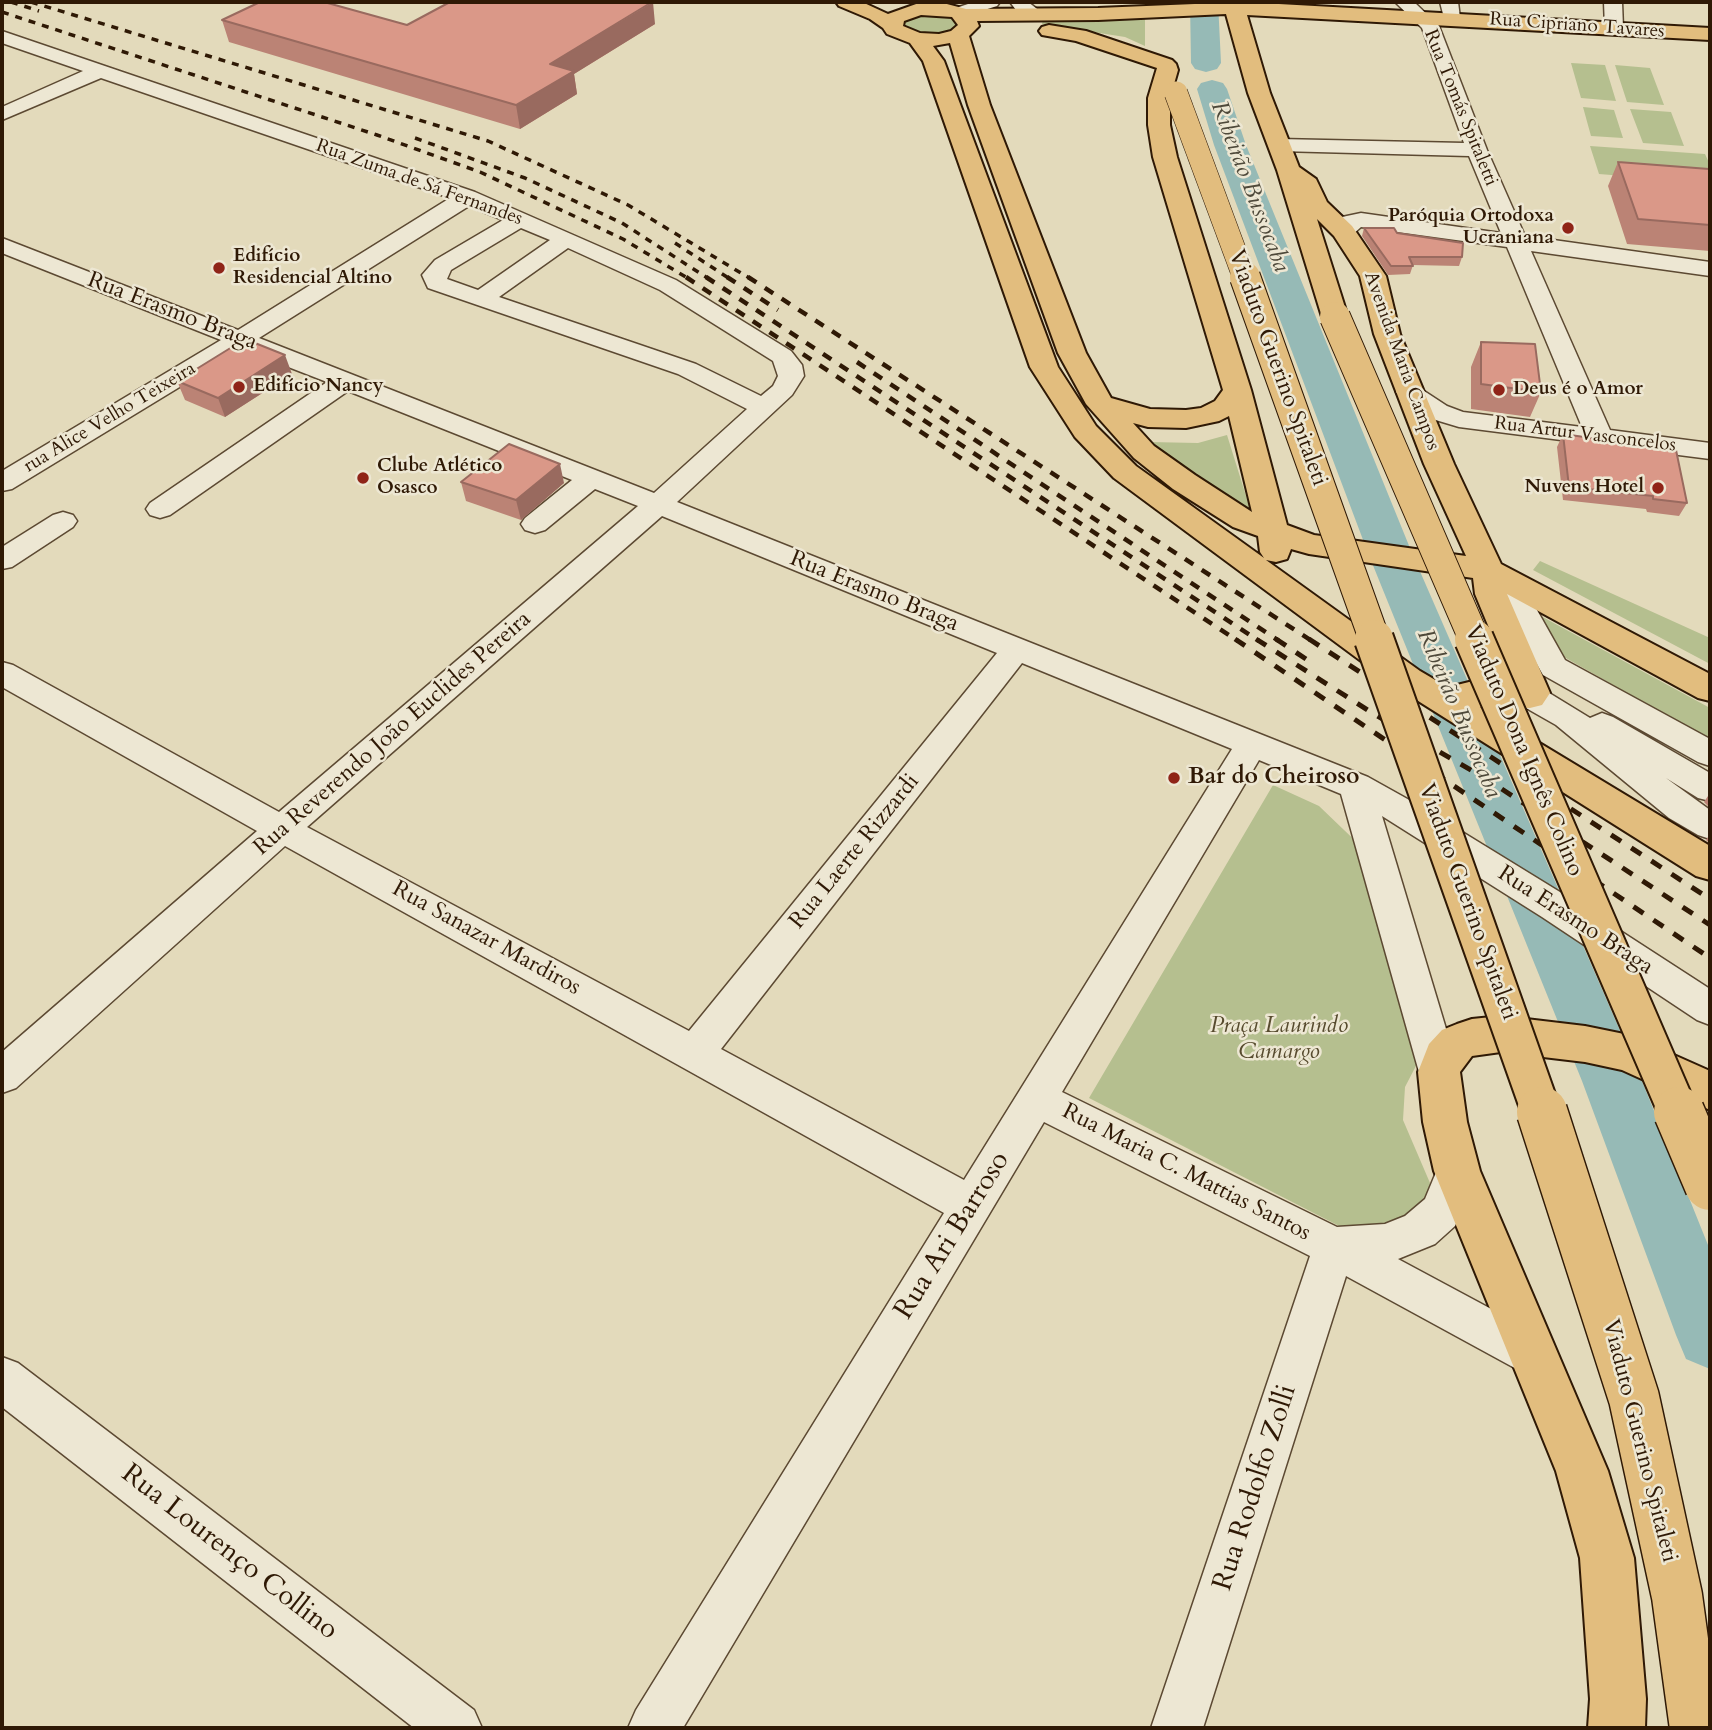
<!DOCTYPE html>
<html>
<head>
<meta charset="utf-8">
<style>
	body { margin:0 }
	#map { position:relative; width:1712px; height:1730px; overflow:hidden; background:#e3dabb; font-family:Cardo,serif }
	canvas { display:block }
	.frame { position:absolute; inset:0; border:4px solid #2f1905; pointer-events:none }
</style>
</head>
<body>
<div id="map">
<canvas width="1712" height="1730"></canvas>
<div class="frame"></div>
</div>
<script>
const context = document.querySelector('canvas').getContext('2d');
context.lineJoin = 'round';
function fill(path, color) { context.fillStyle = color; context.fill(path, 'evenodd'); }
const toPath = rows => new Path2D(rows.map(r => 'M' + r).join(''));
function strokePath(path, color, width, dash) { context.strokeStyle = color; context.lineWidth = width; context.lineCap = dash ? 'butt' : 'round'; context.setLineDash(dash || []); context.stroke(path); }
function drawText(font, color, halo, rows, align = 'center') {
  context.font = font + ' Cardo,serif'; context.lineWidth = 5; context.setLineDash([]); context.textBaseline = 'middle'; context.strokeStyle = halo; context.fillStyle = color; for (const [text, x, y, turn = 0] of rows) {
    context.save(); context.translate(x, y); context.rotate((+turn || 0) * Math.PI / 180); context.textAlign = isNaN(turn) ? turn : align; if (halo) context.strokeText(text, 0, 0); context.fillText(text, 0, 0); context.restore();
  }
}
fill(toPath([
	[918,13,946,15,953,18,958,25,956,29,944,35,908,33,900,22],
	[1145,16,1145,46,1125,37,1042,24,1043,19],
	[1571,63,1605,65,1616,101,1581,98],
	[1615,65,1650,68,1664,105,1627,102],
	[1583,107,1614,110,1623,138,1591,136],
	[1630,109,1671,112,1684,146,1643,143],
	[1590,146,1705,154,1710,165,1710,183,1599,174],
	[1227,435,1251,512,1231,503,1149,442,1198,443],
	[1540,561,1710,638,1710,664,1533,570],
	[1539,615,1710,708,1710,740,1564,657,1545,633],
	[1273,785,1319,806,1368,853,1418,1062,1405,1087,1403,1120,1430,1183,1428,1198,1388,1230,1347,1230,1089,1098]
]), '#b5bf8f');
fill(toPath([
	[1190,2,1218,2,1221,63,1217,69,1206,72,1195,69,1191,63,1190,2],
	[1212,80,1223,83,1227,89,1246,145,1412,553,1642,1081,1710,1250,1710,1369,1686,1359,1676,1335,1582,1081,1368,553,1214,145,1197,89,1201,83,1212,80]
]), '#96bab6');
const minor = toPath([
	[974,2,1000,2,997,6,959,18,950,13,953,9,974,2],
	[1010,2,1028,2,1045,15,1042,19,1030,19,1019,14,1010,2],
	[1395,2,1414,2,1439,26,1487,150,1525,236,1710,262,1710,276,1531,251,1610,430,1710,443,1710,459,1459,427,1429,418,1396,392,1400,387,1409,384,1418,387,1447,406,1463,412,1582,427,1507,247,1361,227,1351,236,1343,238,1335,236,1332,231,1342,217,1361,213,1501,233,1469,156,1279,151,1272,149,1269,145,1272,141,1279,139,1464,143,1422,28,1395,2],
	[1440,2,1458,2,1460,18,1457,22,1445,22,1440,2],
	[1604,2,1622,2,1623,28,1621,32,1607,32,1605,28,1604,2],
	[2,31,475,192,676,280,791,351,802,365,804,376,792,395,677,502,1368,777,1420,806,1568,897,1710,989,1710,1025,1697,1020,1542,917,1382,816,1459,1072,1453,1084,1439,1089,1425,1084,1419,1072,1341,794,1259,760,1062,1092,1337,1227,1385,1224,1405,1216,1425,1199,1442,1158,1457,1152,1472,1158,1478,1171,1455,1226,1435,1244,1398,1259,1549,1340,1555,1356,1549,1372,1533,1378,1346,1276,1203,1728,1151,1728,1310,1256,1044,1122,683,1728,628,1728,636,1710,944,1213,285,846,16,1088,2,1093,2,1052,257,831,2,687,2,662,13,665,279,812,638,506,595,489,545,530,535,533,525,530,521,524,525,518,572,480,348,391,170,515,160,518,150,515,146,509,150,503,327,382,242,349,12,489,2,491,2,471,221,340,2,253,2,238,238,330,450,198,101,78,2,120,2,107,83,71,2,43,2,31],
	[469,206,503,220,435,260,422,275,428,288,678,374,747,409,654,493,259,338,469,206],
	[521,228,550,240,478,290,447,279,451,270,521,228],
	[568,248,660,290,773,361,778,376,773,386,761,396,696,364,499,297,568,248],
	[662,516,997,653,689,1031,307,827,662,516],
	[1022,663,1232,749,964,1180,721,1049,1022,663],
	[63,512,73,515,77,521,73,527,12,567,2,569,2,547,53,515,63,512],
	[1488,561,1498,563,1528,594,1565,660,1710,739,1710,766,1698,762,1543,675,1505,607,1473,570,1478,563,1488,561],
	[1530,685,1541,688,1590,718,1602,713,1613,717,1710,773,1710,801,1698,798,1666,778,1710,810,1710,839,1698,835,1669,818,1556,725,1519,704,1514,696,1519,688,1530,685],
	[2,1357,18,1363,474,1710,482,1728,414,1728,2,1407,2,1357]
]);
const major = toPath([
	[836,2,862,2,888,14,919,3,943,3,966,9,1098,8,1243,2,1710,28,1710,40,1247,15,1270,93,1299,167,1316,179,1327,202,1352,226,1386,276,1400,334,1454,464,1501,564,1710,674,1710,701,1698,698,1507,594,1550,693,1542,705,1530,708,1480,707,1710,846,1710,880,1696,876,1396,687,1114,478,1075,437,1030,367,923,61,910,43,887,34,883,28,870,19,839,6,836,2],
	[1226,14,1248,93,1277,170,1322,317,1326,323,1335,325,1344,323,1348,317,1317,219,1334,236,1360,276,1374,334,1424,464,1466,556,1314,535,1287,525,1251,390,1177,157,1170,125,1170,98,1178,70,1176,64,1172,60,1086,31,1049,25,1042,27,1039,31,1042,35,1076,41,1157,68,1148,98,1148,125,1153,157,1223,390,1215,401,1201,408,1186,410,1150,409,1111,398,1086,353,990,105,969,36,979,26,977,21,1098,20,1226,14],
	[921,15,952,17,958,25,951,31,939,34,920,33,903,26,904,21,921,15],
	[950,43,968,105,1058,353,1086,404,1134,458,1173,489,1233,527,1258,536,1260,552,1264,558,1136,466,1096,426,1058,367,944,61,933,46,950,43],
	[1229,416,1252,512,1195,475,1154,446,1133,423,1148,427,1186,428,1219,421,1229,416],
	[1291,549,1309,554,1473,578,1475,594,1512,683,1469,682,1457,685,1454,691,1420,671,1266,560,1276,562,1287,559,1291,549],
	[1501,1016,1585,1026,1629,1035,1710,1071,1710,1110,1622,1070,1585,1062,1501,1052,1472,1056,1460,1072,1467,1122,1480,1171,1608,1471,1634,1558,1646,1699,1645,1728,1588,1728,1590,1699,1580,1558,1556,1471,1434,1171,1423,1122,1418,1072,1429,1044,1442,1030,1457,1024,1472,1019,1501,1016]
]);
strokePath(minor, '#5c4932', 3);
strokePath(major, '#2f1905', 4);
fill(minor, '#ede7d3');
fill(major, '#e2bd7e');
strokePath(toPath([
	[11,2,39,11],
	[31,2,488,141,628,205,751,279],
	[2,12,377,135,480,172,623,239,689,279],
	[415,138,525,178,622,223,709,279],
	[675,243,730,279]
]), '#2f1905', 3.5, [7, 7]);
strokePath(toPath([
	[686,277,1238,641],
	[706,277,1259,641],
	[727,277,778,310],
	[748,277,1312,641],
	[857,362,1279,641]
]), '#2f1905', 4.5, [10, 10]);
strokePath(toPath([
	[1235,639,1710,958],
	[1256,639,1374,714,1488,780,1710,925],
	[1276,639,1312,663],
	[1309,639,1710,899]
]), '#2f1905', 5, [12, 12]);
const majorBridgeFar3 = toPath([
	[1176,93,1245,279]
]);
const majorBridgeFar2 = toPath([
	[1245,277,1375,641],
	[1335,317,1475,641]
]);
const majorBridgeFar1 = toPath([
	[1374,639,1542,1114],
	[1474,639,1679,1114]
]);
const majorBridge = toPath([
	[1542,1112,1634,1398,1677,1596,1695,1728],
	[1679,1112,1710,1185]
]);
strokePath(majorBridgeFar3, '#2f1905', 24, []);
strokePath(majorBridgeFar2, '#2f1905', 32, []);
strokePath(majorBridgeFar1, '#2f1905', 42, []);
strokePath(majorBridge, '#2f1905', 53, []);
strokePath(majorBridgeFar3, '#e2bd7e', 23);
strokePath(majorBridgeFar2, '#e2bd7e', 30);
strokePath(majorBridgeFar1, '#e2bd7e', 38);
strokePath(majorBridge, '#e2bd7e', 50);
fill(toPath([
	[222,20,407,25,655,24,574,74,577,94,520,129,229,42],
	[1618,162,1710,171,1710,251,1627,244,1608,186],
	[1364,228,1397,233,1462,257,1459,266,1413,265,1410,274,1388,275,1362,236],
	[1481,342,1541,392,1530,417,1471,409,1471,367],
	[292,374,225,417,185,400,177,381],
	[1563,434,1687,503,1679,516,1647,512,1646,509,1563,500,1557,447],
	[461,482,564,483,521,520,466,501],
	[1708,796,1710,796,1710,808,1704,802],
	[1710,834,1710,844,1706,840]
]), '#bb8375');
fill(toPath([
	[653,2,655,24,574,74,577,94,520,129,516,105,550,64],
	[285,355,292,374,225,417,218,398],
	[560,464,564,483,521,520,516,500]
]), '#996a5f');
const building = toPath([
	[260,2,324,2,407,25,450,2,652,2,550,64,574,71,516,105,222,20,260,2],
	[1618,162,1709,169,1710,171,1710,225,1638,219,1618,162],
	[1364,228,1394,228,1397,233,1463,243,1462,257,1409,257,1413,266,1391,266,1364,228],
	[245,339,285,355,218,398,177,381,245,339],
	[1481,342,1535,344,1541,392,1481,384,1481,342],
	[1563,434,1676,450,1687,503,1653,499,1653,496,1569,487,1563,434],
	[509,444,560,464,516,500,461,482,509,444]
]);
fill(building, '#da9888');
strokePath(building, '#996a5f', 2);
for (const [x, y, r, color] of [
	[1568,228,7,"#8f2418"],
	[219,268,7,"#8f2418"],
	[239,387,7,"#8f2418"],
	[1499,390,7,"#8f2418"],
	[363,478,7,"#8f2418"],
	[1658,488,7,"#8f2418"],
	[1174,778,7,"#8f2418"]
]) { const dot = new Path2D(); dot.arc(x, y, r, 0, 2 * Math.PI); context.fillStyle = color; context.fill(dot); strokePath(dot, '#ede7d3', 2.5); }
drawText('19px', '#2f1905', '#ede7d3', [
	["Rua Cipriano Tavares",1577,26,4],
	["Rua Tomás Spitaletti",1460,108,68],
	["Rua Zuma de Sá Fernandes",419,183,20],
	["Avenida Maria Campos",1401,361,70],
	["rua Alice Velho Teixeira",110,418,-31],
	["Rua Artur Vasconcelos",1585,435,7]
]);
drawText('bold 19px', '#2f1905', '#ede7d3', [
	["Paróquia Ortodoxa",1554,217,"right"],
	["Ucraniana",1554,239,"right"],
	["Edifício",233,257],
	["Residencial Altino",233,279],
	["Edifício Nancy",253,387],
	["Deus é o Amor",1513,390],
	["Clube Atlético",377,467],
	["Osasco",377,489],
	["Nuvens Hotel",1644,488,"right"]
], 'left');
drawText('23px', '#2f1905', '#ede7d3', [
	["Rua Erasmo Braga",172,312,21],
	["Viaduto Guerino Spitaleti",1277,368,70],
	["Rua Erasmo Braga",874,592,22],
	["Rua Reverendo João Euclides Pereira",393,734,-41],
	["Viaduto Dona Ignês Colino",1523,751,67],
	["Rua Laerte Rizzardi",855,852,-51],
	["Viaduto Guerino Spitaleti",1467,902,70],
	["Rua Erasmo Braga",1575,921,33],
	["Rua Sanazar Mardiros",486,939,29],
	["Rua Maria C. Mattias Santos",1186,1173,27],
	["Viaduto Guerino Spitaleti",1639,1441,76]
]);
drawText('bold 23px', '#2f1905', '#ede7d3', [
	["Bar do Cheiroso",1188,778]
], 'left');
drawText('italic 23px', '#574b2e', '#ede7d3', [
	["Praça Laurindo",1279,1027],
	["Camargo",1279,1053]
]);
drawText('italic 24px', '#4e493a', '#ede7d3', [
	["Ribeirão Bussocaba",1249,187,69],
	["Ribeirão Bussocaba",1458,714,67]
]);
drawText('28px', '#2f1905', '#ede7d3', [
	["Rua Ari Barroso",953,1236,-58],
	["Rua Rodolfo Zolli",1256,1488,-72],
	["Rua Lourenço Collino",229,1553,38]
]);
</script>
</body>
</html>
